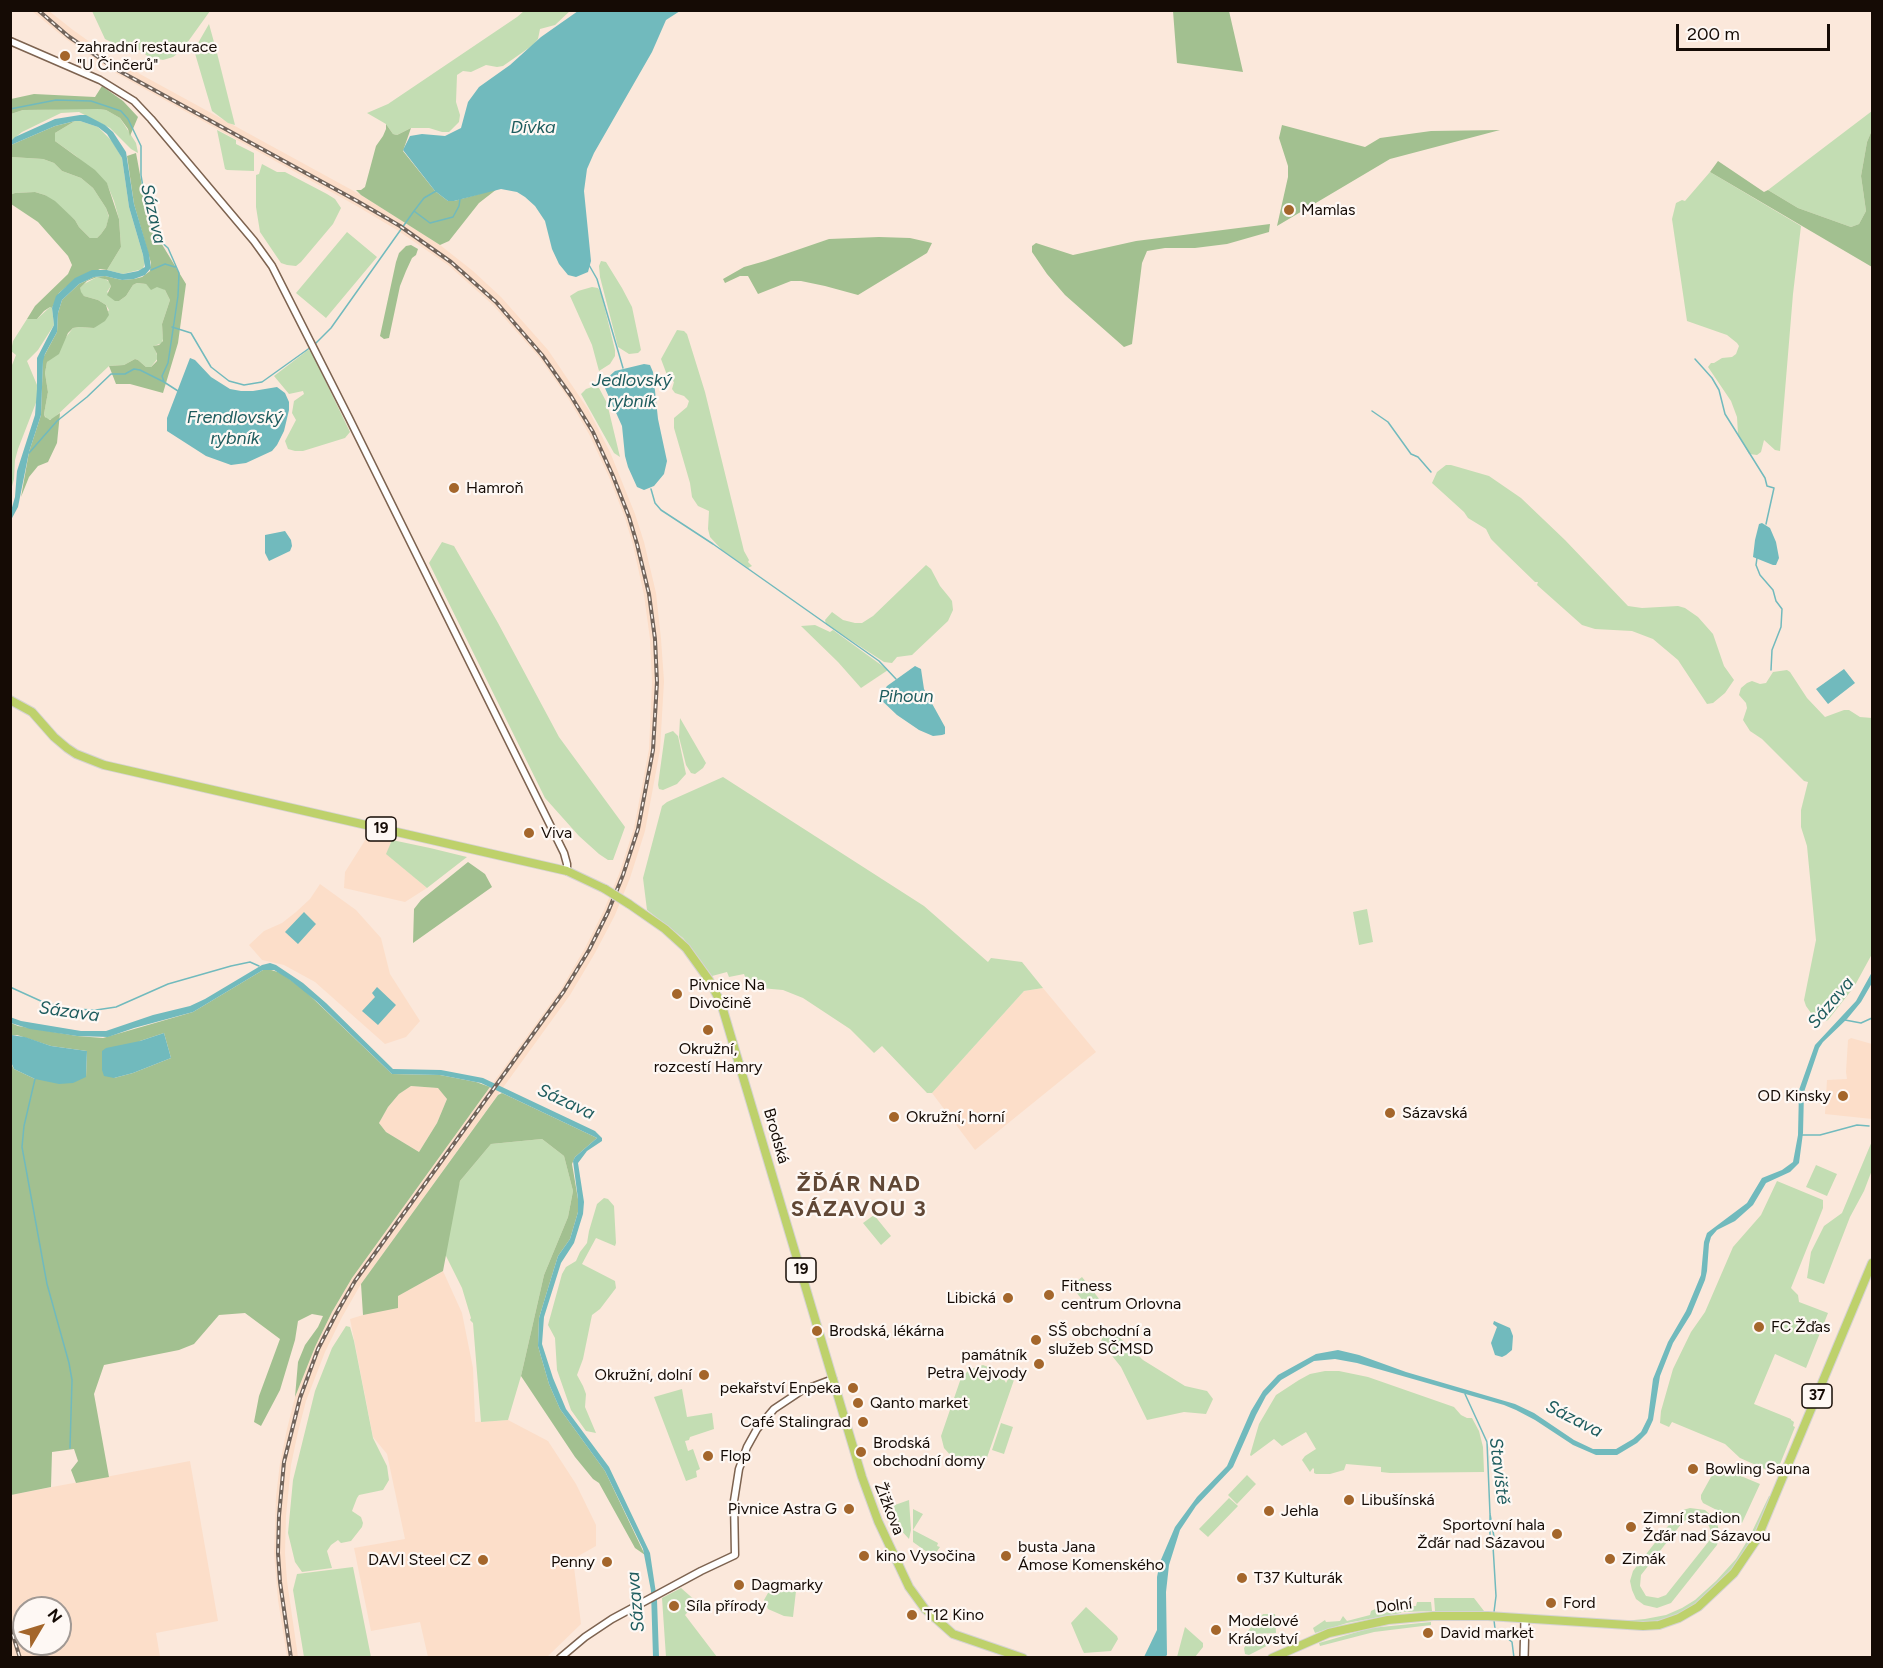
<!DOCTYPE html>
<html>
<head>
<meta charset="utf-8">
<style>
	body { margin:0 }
	#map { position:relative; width:1883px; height:1668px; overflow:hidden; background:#fbe8db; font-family:Figtree,sans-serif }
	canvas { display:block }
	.frame { position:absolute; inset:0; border:12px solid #150b05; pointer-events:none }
	.north { position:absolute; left:12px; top:1596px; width:60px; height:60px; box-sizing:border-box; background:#fef8f4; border:2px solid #a19994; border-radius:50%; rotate:52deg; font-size:16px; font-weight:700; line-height:24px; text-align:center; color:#150b05 }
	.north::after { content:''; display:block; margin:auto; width:21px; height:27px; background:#a4662b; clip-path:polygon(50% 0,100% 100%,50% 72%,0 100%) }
	.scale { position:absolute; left:1676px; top:24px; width:154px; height:27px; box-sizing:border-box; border:3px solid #150b05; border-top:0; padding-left:8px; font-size:18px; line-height:21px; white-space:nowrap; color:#150b05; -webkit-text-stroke:4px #fef8f4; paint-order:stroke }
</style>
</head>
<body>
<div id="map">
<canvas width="1883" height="1668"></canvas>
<div class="frame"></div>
<div class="north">N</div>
<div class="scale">200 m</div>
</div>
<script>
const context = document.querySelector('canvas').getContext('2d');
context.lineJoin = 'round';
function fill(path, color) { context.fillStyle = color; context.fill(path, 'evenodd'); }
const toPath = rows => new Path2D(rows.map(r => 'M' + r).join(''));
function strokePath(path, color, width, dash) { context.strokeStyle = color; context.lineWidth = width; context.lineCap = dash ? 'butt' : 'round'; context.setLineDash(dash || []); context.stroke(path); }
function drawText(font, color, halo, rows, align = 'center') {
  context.font = font + ' Figtree,sans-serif'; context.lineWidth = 4.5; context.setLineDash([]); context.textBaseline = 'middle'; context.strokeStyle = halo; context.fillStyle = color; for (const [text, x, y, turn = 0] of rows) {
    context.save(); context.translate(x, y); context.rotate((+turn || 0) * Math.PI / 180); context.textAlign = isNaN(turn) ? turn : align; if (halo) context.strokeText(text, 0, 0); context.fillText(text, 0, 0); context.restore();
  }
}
fill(toPath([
	[32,11,49,11,73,30,118,62,361,195,440,245,473,271,501,297,548,350,588,409,610,452,635,514,644,542,656,593,661,639,664,681,660,750,645,831,630,878,615,915,595,953,570,995,361,1284,342,1317,325,1352,306,1401,298,1432,291,1465,286,1516,285,1553,287,1581,298,1657,287,1657,278,1600,274,1553,276,1497,280,1463,287,1429,295,1397,315,1347,332,1312,352,1278,561,989,585,948,604,910,619,874,634,828,649,749,652,682,650,639,644,595,633,545,625,518,609,477,589,434,568,398,539,357,493,305,448,265,397,230,355,205,112,71,66,39],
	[369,834,392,840,387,854,427,888,405,902,344,888,345,872],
	[320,884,356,910,381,938,390,974,420,1021,406,1037,385,1044,315,982,284,965,262,960,249,945,264,931,282,923,296,912,310,899],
	[1043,988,1096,1052,975,1150,932,1093,1024,991],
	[1851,1038,1872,1044,1872,1119,1825,1114,1827,1080,1847,1079,1846,1072,1848,1040],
	[411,1086,439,1088,447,1099,437,1123,419,1152,386,1132,379,1123,388,1107,399,1094],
	[443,1271,462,1313,473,1368,475,1422,508,1420,548,1441,576,1484,596,1525,596,1546,573,1559,581,1624,547,1657,428,1657,420,1622,371,1631,354,1548,405,1539,387,1454,373,1437,350,1319,363,1315],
	[190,1461,218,1621,156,1633,160,1657,11,1657,10,1495],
	[24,1608,60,1608,60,1644,24,1644]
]), '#fcdec9');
fill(toPath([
	[92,11,92,10,210,11,182,50,173,57,163,60,149,57,135,47,115,44,105,39],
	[524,11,570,11,555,25,540,29,538,39,533,45,503,66,497,67,486,65,471,72,463,71,457,75,456,102,460,115,459,122,449,132,442,132,429,128,411,128,397,135,393,134,386,124,367,113,388,104,517,17],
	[209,24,217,53,235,125,228,123,212,111,194,50],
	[92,108,106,110,120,118,136,143,138,153,131,149,110,128,79,112,61,113,22,132,11,141,11,114,23,110],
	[1872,111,1872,130,1867,142,1861,176,1866,211,1859,224,1851,227,1798,208,1768,190],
	[75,121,80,121,98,127,112,141,122,158,129,207,145,262,143,269,123,274,107,270,121,247,119,219,114,201,107,184,76,156,55,141,55,133],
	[217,130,236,140,236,144,254,153,254,171,227,170,225,169],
	[11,157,43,159,54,163,62,171,81,178,93,188,106,208,109,217,106,227,101,234,97,238,90,238,79,227,75,220,45,195,35,192,15,193,11,195],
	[262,164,277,172,285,172,327,194,335,199,341,208,333,224,301,262,296,266,287,265,281,263,260,232,256,207,256,175,259,174],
	[1710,172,1801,226,1793,294,1780,451,1775,450,1764,440,1761,452,1757,455,1749,454,1738,434,1737,417,1731,401,1708,367,1711,363,1714,363,1722,358,1732,357,1736,354,1739,346,1737,343,1727,335,1687,321,1672,219,1676,203,1682,200,1685,201],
	[347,232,377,257,326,318,296,293],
	[601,261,606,262,622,288,632,307,641,350,638,353,629,354,618,347,600,277,599,266],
	[97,277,103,278,110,282,111,286,107,292,119,301,126,296,133,285,137,283,146,284,149,287,162,287,165,290,170,300,162,324,163,339,162,343,154,346,158,358,151,367,146,367,138,360,135,359,124,365,109,366,53,419,47,420,44,414,48,392,45,373,47,362,73,328,79,327,94,328,109,310,106,305,98,300,84,296,80,292,80,288,84,284],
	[592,287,598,288,601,293,615,350,615,356,610,364,599,371,592,345,570,296,578,291],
	[50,307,52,308,54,325,38,350,27,361,37,385,37,400,18,449,15,460,14,479,11,490,10,370,16,355,11,351,13,341,27,319,37,319],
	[677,330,684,331,687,334,705,392,744,551,749,560,748,562,752,566,748,568,722,550,710,537,708,529,709,511,698,506,692,497,690,483,674,428,674,418,687,407,689,401,684,396,675,393,672,389,674,382,667,375,661,359],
	[308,350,311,351,350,432,345,438,303,451,295,451,288,449,285,441,296,420,292,413,294,401,304,394,303,391,289,394,274,376],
	[595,386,599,388,607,403,620,457,614,453,581,394,586,389],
	[1446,465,1451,465,1489,476,1521,498,1565,540,1628,606,1642,608,1678,606,1685,608,1698,617,1713,634,1724,666,1734,680,1725,693,1713,703,1707,704,1678,660,1653,639,1632,631,1595,629,1582,625,1537,585,1538,582,1535,582,1503,551,1491,539,1486,529,1468,518,1464,512,1432,483,1437,472],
	[442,542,454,546,498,623,559,737,625,827,613,860,608,860,599,854,579,836,545,798,429,563],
	[926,565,931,569,940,586,949,597,952,601,953,610,948,621,912,655,897,657,892,663,884,662,826,624,825,620,832,612,843,620,855,623,862,623,873,616],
	[815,625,830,632,833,630,888,670,861,688,838,662,801,626],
	[1787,670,1790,672,1807,698,1825,717,1844,710,1849,710,1860,717,1872,718,1872,954,1854,987,1828,1020,1826,1021,1821,1021,1811,1013,1806,1006,1804,1000,1816,940,1807,846,1801,827,1801,810,1808,782,1804,781,1762,739,1750,731,1743,720,1747,708,1746,703,1739,695,1741,688,1747,683,1752,681,1760,684,1766,683,1773,672],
	[680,718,706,763,703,768,695,774,691,773,686,765,679,737],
	[673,731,678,736,686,774,677,784,663,790,659,789,658,785,665,734],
	[723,777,924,906,988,962,991,958,1022,962,1043,988,1024,991,932,1093,927,1093,882,1046,874,1053,850,1029,803,998,783,990,749,987,744,974,729,977,727,972,712,976,683,938,647,910,643,878,662,806,667,802],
	[392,840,430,848,467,857,427,888,386,854],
	[1367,909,1373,942,1359,945,1353,912],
	[542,1139,564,1156,573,1191,568,1217,544,1275,521,1376,508,1420,481,1422,473,1323,470,1320,471,1318,462,1288,445,1254,458,1187,460,1181,491,1144],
	[1872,1141,1872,1170,1864,1191,1850,1217,1824,1284,1807,1278,1811,1252,1824,1226,1842,1213],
	[1816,1165,1837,1174,1827,1196,1806,1187],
	[1777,1181,1823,1200,1823,1208,1791,1288,1798,1295,1799,1302,1828,1313,1806,1368,1775,1354,1754,1404,1791,1419,1791,1420,1794,1422,1793,1426,1795,1427,1776,1474,1740,1458,1725,1444,1672,1422,1669,1427,1660,1423,1661,1411,1673,1369,1691,1332,1705,1312,1733,1247,1761,1215],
	[604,1198,608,1199,614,1206,616,1243,615,1246,596,1238,582,1264,615,1281,616,1288,600,1309,592,1315,583,1359,577,1375,583,1386,586,1394,585,1407,596,1433,586,1431,571,1410,557,1370,555,1338,548,1325,562,1274,566,1267,576,1261,580,1252,587,1243,589,1231,597,1204],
	[874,1215,891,1236,881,1245,863,1223],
	[1082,1277,1100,1300,1089,1308,1071,1286],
	[346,1326,350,1327,354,1341,373,1438,387,1466,389,1480,383,1490,359,1495,357,1498,352,1511,361,1517,363,1523,362,1527,351,1541,341,1543,338,1540,331,1545,327,1551,332,1568,302,1572,295,1562,288,1533,293,1480,315,1391,332,1348],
	[1107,1329,1113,1331,1143,1360,1185,1386,1207,1391,1213,1399,1206,1414,1184,1412,1147,1420,1121,1367,1109,1352,1099,1345],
	[983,1365,996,1370,1002,1375,1006,1383,1010,1375,1015,1377,983,1469,977,1467,980,1457,967,1462,952,1457,944,1448,941,1436,961,1378,969,1370],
	[1325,1371,1339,1371,1368,1377,1454,1407,1461,1415,1467,1418,1472,1418,1479,1431,1483,1447,1484,1472,1390,1473,1381,1472,1381,1467,1346,1464,1344,1470,1330,1474,1316,1474,1314,1473,1314,1469,1313,1468,1310,1472,1302,1460,1305,1456,1316,1449,1306,1432,1282,1446,1274,1439,1251,1456,1250,1455,1259,1424,1276,1395,1299,1380,1310,1374],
	[682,1389,687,1417,712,1413,714,1429,690,1437,689,1440,685,1441,688,1451,693,1449,700,1469,696,1471,697,1477,686,1481,654,1397],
	[1001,1423,1013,1427,1004,1454,992,1450],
	[1717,1466,1760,1484,1742,1523,1703,1503,1701,1499,1701,1495],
	[1247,1475,1256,1484,1237,1504,1228,1495],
	[1769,1496,1771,1496,1746,1551,1733,1569,1706,1596,1686,1611,1667,1619,1650,1622,1623,1621,1645,1619,1666,1615,1682,1608,1695,1600,1716,1581,1736,1559,1749,1538],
	[1229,1498,1238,1506,1208,1537,1199,1529],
	[909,1500,911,1530,909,1539,899,1528,891,1509,892,1506],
	[1690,1508,1705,1510,1716,1520,1720,1534,1717,1545,1671,1603,1657,1608,1644,1605,1636,1599,1632,1590,1630,1581,1633,1571,1675,1517,1683,1510],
	[1695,1517,1703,1519,1709,1526,1711,1532,1709,1541,1666,1595,1658,1598,1646,1596,1640,1586,1641,1575,1682,1523,1689,1518],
	[913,1509,923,1514,913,1530,938,1543,937,1546,940,1547,935,1554,927,1552,913,1542],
	[353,1567,371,1657,304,1657,293,1590,297,1574],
	[681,1588,697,1602,685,1615,717,1657,666,1657,662,1598],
	[779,1588,796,1591,793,1617,784,1616,768,1609,764,1600,768,1593],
	[1434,1598,1474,1598,1484,1611,1435,1611],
	[1417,1602,1431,1602,1432,1611,1404,1612,1402,1611,1401,1613,1347,1623,1315,1633,1313,1628,1325,1620,1326,1622,1340,1621,1343,1616,1347,1621,1370,1615,1371,1611,1375,1609,1379,1613,1401,1611,1403,1606,1416,1606],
	[1086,1607,1117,1636,1118,1639,1111,1651,1084,1653,1082,1649,1071,1623],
	[1263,1614,1275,1614,1276,1633,1251,1634,1247,1632],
	[1431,1622,1431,1625,1374,1632,1320,1646,1319,1643,1371,1628],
	[1185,1627,1203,1643,1203,1647,1195,1657,1177,1657],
	[1266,1636,1286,1636,1249,1655,1245,1654,1244,1648,1251,1639]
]), '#c3ddb3');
fill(toPath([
	[1173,11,1229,11,1243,72,1177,63],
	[102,86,123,101,138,117,130,136,128,129,120,118,106,110,98,109,23,110,11,114,11,99,34,94,95,97],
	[75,121,55,133,55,141,95,170,107,183,119,219,121,247,107,270,100,269,66,287,59,293,52,308,50,307,44,311,37,319,27,319,35,306,68,274,72,265,68,256,38,222,11,204,10,195,15,193,35,192,45,195,55,201,75,220,79,227,90,238,97,238,101,234,106,227,109,216,106,208,93,188,81,178,62,171,54,163,43,159,11,157,11,145,55,126],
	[386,124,393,134,397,135,411,128,403,151,435,191,448,201,454,201,497,189,479,203,449,241,440,245,361,195,356,190,361,190,365,187,376,146,383,136,386,129],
	[1282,125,1365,147,1380,138,1431,131,1500,130,1390,159,1277,226,1288,177,1288,166,1279,138],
	[1872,130,1872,162,1871,168,1872,193,1872,267,1710,172,1718,161,1764,192,1768,190,1798,208,1851,227,1859,224,1866,211,1861,176,1867,142],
	[136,153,149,223,186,284,178,343,163,393,130,384,116,384,109,366,124,365,135,359,138,360,146,367,151,367,157,361,157,354,153,346,159,345,163,341,162,324,170,300,165,290,157,287,151,290,146,284,137,283,133,285,126,296,119,301,115,301,107,295,111,286,108,280,97,277,87,281,80,288,81,292,84,296,98,300,106,305,109,315,105,321,94,328,79,327,73,328,68,333,59,354,47,362,45,373,48,392,44,414,45,417,50,420,60,413,57,443,48,462,38,466,29,477,21,497,29,452,41,415,43,358,57,332,58,313,62,300,79,284,94,277,105,276,122,280,134,279,142,277,150,271,151,263,134,204,127,156],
	[1270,224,1269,232,1227,244,1195,248,1165,248,1147,251,1142,263,1132,344,1124,347,1065,295,1047,274,1032,252,1032,246,1036,243,1073,255,1136,241],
	[879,237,910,238,932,243,927,253,858,295,825,286,801,281,791,281,758,294,748,276,740,276,725,283,723,279,744,267,765,261,829,239],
	[411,245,418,249,416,255,412,258,406,271,400,286,389,338,384,339,380,336,396,262,399,253,406,246],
	[468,862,485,874,492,887,413,943,414,909,421,900],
	[268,969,281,973,303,989,392,1074,440,1075,476,1082,490,1087,352,1278,332,1312,315,1347,295,1397,298,1362,305,1345,318,1327,323,1316,312,1314,298,1321,295,1340,280,1390,261,1426,254,1422,259,1396,280,1339,245,1313,219,1315,194,1344,179,1350,104,1365,94,1394,109,1477,76,1483,71,1470,78,1461,74,1449,52,1452,51,1487,11,1495,10,1062,14,1069,35,1079,86,1077,87,1051,51,1046,17,1035,11,1036,11,1023,18,1026,77,1036,103,1038,193,1012,263,970],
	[164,1033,171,1058,133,1073,114,1078,140,1041],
	[411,1086,438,1088,447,1099,437,1123,419,1152,386,1132,379,1123,388,1107,399,1094],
	[502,1093,597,1138,575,1157,572,1164,578,1199,578,1212,570,1239,558,1256,549,1285,539,1318,538,1346,549,1384,560,1409,605,1471,645,1555,635,1548,599,1483,593,1479,575,1457,521,1376,544,1275,568,1217,573,1191,564,1156,542,1139,491,1144,460,1181,443,1271,398,1296,398,1308,363,1315,361,1284,498,1095]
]), '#a2c090');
fill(toPath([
	[578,11,680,11,666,20,652,52,594,153,587,169,584,191,591,261,588,272,576,277,568,275,559,264,552,249,545,221,535,206,525,197,517,192,501,189,454,201,448,201,435,191,403,150,410,136,422,134,445,136,461,128,468,102,479,87,510,65,541,37],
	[80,115,86,115,105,125,113,132,126,152,134,204,149,254,151,268,145,275,134,279,122,280,105,276,94,277,79,284,62,300,58,313,57,332,45,354,43,361,41,415,29,452,18,507,11,520,11,511,15,497,17,471,35,415,37,389,37,358,54,325,52,308,56,296,75,278,92,270,107,270,123,274,138,271,145,267,143,255,129,207,122,158,107,134,98,127,80,121,75,121,55,126,11,145,11,141,15,137,55,119],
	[190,358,195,360,211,377,230,389,241,391,253,391,277,387,285,393,289,402,289,410,284,431,277,445,272,451,246,463,231,465,206,456,167,431,167,418],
	[644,364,650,365,653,372,658,419,667,461,664,474,654,486,644,490,637,487,628,467,625,456,622,426,604,386,605,380,615,371],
	[1762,523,1770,528,1776,542,1779,558,1776,565,1773,565,1753,557,1755,540,1759,524],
	[285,531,291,540,292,546,290,551,269,561,265,553,265,535],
	[915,666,921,669,924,689,945,727,945,734,942,735,933,736,919,730,897,715,879,698,887,686],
	[1844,669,1855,683,1828,704,1816,689],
	[304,912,316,924,298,944,285,932],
	[270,963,276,965,303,983,326,1003,393,1069,441,1070,483,1078,595,1131,602,1138,602,1141,587,1151,578,1163,584,1202,583,1214,574,1243,561,1263,544,1317,542,1344,553,1378,566,1409,609,1467,650,1553,657,1600,659,1657,653,1657,651,1591,643,1549,605,1471,560,1409,549,1384,538,1346,539,1318,549,1285,558,1256,570,1239,578,1212,578,1199,573,1161,575,1157,597,1138,481,1083,440,1075,392,1074,316,1001,290,980,274,970,263,970,193,1012,134,1028,108,1037,77,1036,30,1029,11,1023,10,1017,21,1021,81,1031,106,1031,153,1015,190,1006,205,999,262,965],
	[1872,972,1872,983,1861,1002,1847,1019,1823,1042,1819,1048,1804,1092,1803,1133,1799,1163,1790,1172,1766,1183,1753,1205,1735,1221,1717,1230,1711,1237,1709,1244,1707,1271,1705,1280,1691,1314,1673,1343,1660,1376,1653,1420,1647,1433,1637,1443,1617,1455,1596,1455,1573,1445,1535,1420,1516,1410,1504,1405,1357,1363,1335,1359,1314,1361,1281,1380,1266,1396,1256,1415,1233,1467,1196,1506,1180,1530,1169,1565,1166,1592,1167,1655,1165,1657,1144,1657,1157,1630,1157,1577,1160,1562,1175,1527,1197,1497,1227,1466,1251,1411,1263,1391,1278,1375,1316,1354,1338,1350,1359,1355,1406,1372,1515,1404,1534,1413,1574,1440,1593,1449,1616,1449,1633,1439,1641,1432,1648,1418,1653,1379,1668,1342,1686,1311,1701,1275,1704,1242,1707,1233,1747,1203,1762,1178,1782,1170,1793,1162,1798,1135,1799,1090,1815,1045,1856,1001],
	[377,987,396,1005,378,1025,362,1011,375,997,372,993],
	[164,1033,171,1058,133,1073,114,1078,104,1076,102,1070,102,1051,106,1048,140,1041],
	[11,1035,25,1037,51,1046,87,1051,86,1077,73,1083,59,1084,35,1079,14,1069,11,1062],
	[1494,1321,1510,1328,1513,1336,1512,1350,1506,1355,1502,1357,1495,1355,1491,1343,1497,1327,1493,1324]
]), '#71babd');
strokePath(toPath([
	[10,109,56,100,91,101,121,111,128,119,141,146,141,175,149,223,158,239,168,248,179,273,178,296,168,363,162,376,164,382,140,370,134,369,125,374,111,374,87,397,57,421,29,453],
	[414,211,430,223,453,217,459,206,460,199],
	[589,265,597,279,623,368],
	[151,270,165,264,175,267],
	[172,327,191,333,211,367,229,381,244,385,262,382,311,347],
	[315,344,331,328,414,211,424,198,436,191],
	[1695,359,1712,378,1719,390,1725,414,1765,478,1767,486,1774,488,1766,524],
	[164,382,178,391],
	[1372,411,1388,422,1411,454,1418,457,1431,472],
	[651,489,655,503,661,510,713,544,879,661,896,679],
	[1757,558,1756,565,1760,575,1773,590,1776,601,1782,609,1781,627,1772,650,1771,670],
	[10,987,43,1002,71,1009,96,1010,116,1007,168,984,231,966,250,962,259,966],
	[1845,1020,1861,1023,1872,1018],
	[35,1079,24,1126,22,1147,47,1284,69,1363,72,1380,70,1448],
	[1802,1135,1820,1135,1857,1125,1869,1126],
	[1465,1394,1487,1442,1490,1514,1494,1537,1493,1546,1496,1596,1494,1612],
	[1490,1515,1490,1537,1493,1545],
	[1494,1620,1495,1629,1512,1642,1514,1658]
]), '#71babd', 1.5);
const tertiary = toPath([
	[10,41,100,80,134,101,151,119,254,241,272,266,349,418,564,853,567,864,567,871],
	[560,1658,585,1637,612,1619,701,1571,735,1555,734,1501,739,1469,747,1447,757,1429,774,1409,801,1391,833,1379]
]);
const secondary = toPath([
	[1524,1658,1525,1619]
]);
const primary = toPath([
	[10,700,32,712,54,737,67,748,76,754,104,765,567,871,605,889],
	[629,904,665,929,686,948,709,980,721,1003,862,1477,878,1521,909,1587,925,1609,953,1634,1023,1658],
	[1272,1658,1329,1633,1388,1620,1433,1616,1488,1616,1643,1626,1659,1625,1679,1618,1698,1607,1734,1573,1757,1539,1872,1263]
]);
strokePath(tertiary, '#7d6350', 9);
strokePath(secondary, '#7d6350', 10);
strokePath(primary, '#d5d3d2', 10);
strokePath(tertiary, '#fff', 6);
strokePath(secondary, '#fff', 7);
strokePath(primary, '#bed16b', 8);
const rail = toPath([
	[38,10,68,36,114,68,357,201,400,226,451,262,496,302,542,355,571,396,593,432,613,476,629,517,637,544,649,594,655,639,657,682,653,750,638,829,623,875,608,912,589,950,564,991,355,1281,336,1314,318,1349,300,1398,284,1462,279,1516,278,1553,280,1582,291,1658],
	[10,1626,20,1658]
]);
strokePath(rail, '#71645b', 4);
strokePath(rail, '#fef8f4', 1.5, [4.5]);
const primaryBridge = toPath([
	[605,889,629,904]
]);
strokePath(primaryBridge, '#d5d3d2', 10, []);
strokePath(primaryBridge, '#bed16b', 8);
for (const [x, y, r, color] of [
	[65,56,6,"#a4662b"],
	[1289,210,6,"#a4662b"],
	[454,488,6,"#a4662b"],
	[529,833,6,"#a4662b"],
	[677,994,6,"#a4662b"],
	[708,1030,6,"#a4662b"],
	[1843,1096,6,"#a4662b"],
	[1390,1113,6,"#a4662b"],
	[894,1117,6,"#a4662b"],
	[1049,1295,6,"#a4662b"],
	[1008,1298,6,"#a4662b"],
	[1759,1327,6,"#a4662b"],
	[817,1331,6,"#a4662b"],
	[1036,1340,6,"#a4662b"],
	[1039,1364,6,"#a4662b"],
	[704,1375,6,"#a4662b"],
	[853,1388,6,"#a4662b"],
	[858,1403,6,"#a4662b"],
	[863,1422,6,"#a4662b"],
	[861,1452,6,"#a4662b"],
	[708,1456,6,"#a4662b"],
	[1693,1469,6,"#a4662b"],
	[1349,1500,6,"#a4662b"],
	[849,1509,6,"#a4662b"],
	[1269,1511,6,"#a4662b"],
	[1631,1527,6,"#a4662b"],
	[1557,1534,6,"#a4662b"],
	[864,1556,6,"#a4662b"],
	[1006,1556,6,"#a4662b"],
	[1610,1559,6,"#a4662b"],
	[483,1560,6,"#a4662b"],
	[607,1562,6,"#a4662b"],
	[1242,1578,6,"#a4662b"],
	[739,1585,6,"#a4662b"],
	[1551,1603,6,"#a4662b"],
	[674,1606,6,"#a4662b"],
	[912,1615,6,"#a4662b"],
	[1216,1630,6,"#a4662b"],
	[1428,1633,6,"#a4662b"]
]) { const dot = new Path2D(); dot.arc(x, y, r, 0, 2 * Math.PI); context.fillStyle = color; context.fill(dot); strokePath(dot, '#fef8f4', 2); }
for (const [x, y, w] of [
	[381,829,30],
	[801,1270,30],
	[1817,1396,30]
]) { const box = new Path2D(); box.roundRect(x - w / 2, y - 12, w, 24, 4.5); context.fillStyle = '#fef8f4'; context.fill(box); strokePath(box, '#150b05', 1.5); }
drawText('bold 15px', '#150b05', null, [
	["19",381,829],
	["19",801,1270],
	["37",1817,1396]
]);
drawText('16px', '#150b05', '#fef8f4', [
	["zahradní restaurace",77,47],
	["\"U Činčerů\"",77,65],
	["Mamlas",1301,210],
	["Hamroň",466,488],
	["Viva",541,833],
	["Pivnice Na",689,985],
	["Divočině",689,1003],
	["Okružní,",708,1049,"center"],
	["rozcestí Hamry",708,1067,"center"],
	["OD Kinsky",1831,1096,"right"],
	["Sázavská",1402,1113],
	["Okružní, horní",906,1117],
	["Fitness",1061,1286],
	["centrum Orlovna",1061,1304],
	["Libická",996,1298,"right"],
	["FC Žďas",1771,1327],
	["Brodská, lékárna",829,1331],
	["SŠ obchodní a",1048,1331],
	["služeb SČMSD",1048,1349],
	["památník",1027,1355,"right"],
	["Petra Vejvody",1027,1373,"right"],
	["Okružní, dolní",692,1375,"right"],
	["pekařství Enpeka",841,1388,"right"],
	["Qanto market",870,1403],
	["Café Stalingrad",851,1422,"right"],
	["Brodská",873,1443],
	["obchodní domy",873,1461],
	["Flop",720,1456],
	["Bowling Sauna",1705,1469],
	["Libušínská",1361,1500],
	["Pivnice Astra G",837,1509,"right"],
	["Jehla",1281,1511],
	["Zimní stadion",1643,1518],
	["Žďár nad Sázavou",1643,1536],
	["Sportovní hala",1545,1525,"right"],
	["Žďár nad Sázavou",1545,1543,"right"],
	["busta Jana",1018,1547],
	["Ámose Komenského",1018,1565],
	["kino Vysočina",876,1556],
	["Zimák",1622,1559],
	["DAVI Steel CZ",471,1560,"right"],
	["Penny",595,1562,"right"],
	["T37 Kulturák",1254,1578],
	["Dagmarky",751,1585],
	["Ford",1563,1603],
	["Síla přírody",686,1606],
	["T12 Kino",924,1615],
	["Modelové",1228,1621],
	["Království",1228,1639],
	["David market",1440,1633]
], 'left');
drawText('16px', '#150b05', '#fef8f4', [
	["Brodská",776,1136,74],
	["Žižkova",889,1509,68],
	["Dolní",1394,1606,-7]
]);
drawText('italic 18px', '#1e5c5e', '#fef8f4', [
	["Dívka",533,128],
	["Sázava",153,214,77],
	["Jedlovský",632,381],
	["rybník",632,402],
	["Frendlovský",235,418],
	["rybník",235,439],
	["Pihoun",906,697],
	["Sázava",1831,1003,-50],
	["Sázava",69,1012,8],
	["Sázava",566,1102,25],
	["Sázava",1574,1419,27],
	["Staviště",1499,1471,83],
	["Sázava",636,1602,-95]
]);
context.letterSpacing = '1.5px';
drawText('bold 22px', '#604735', '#fef8f4', [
	["ŽĎÁR NAD",859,1185],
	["SÁZAVOU 3",859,1210]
]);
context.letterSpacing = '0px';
</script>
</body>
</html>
